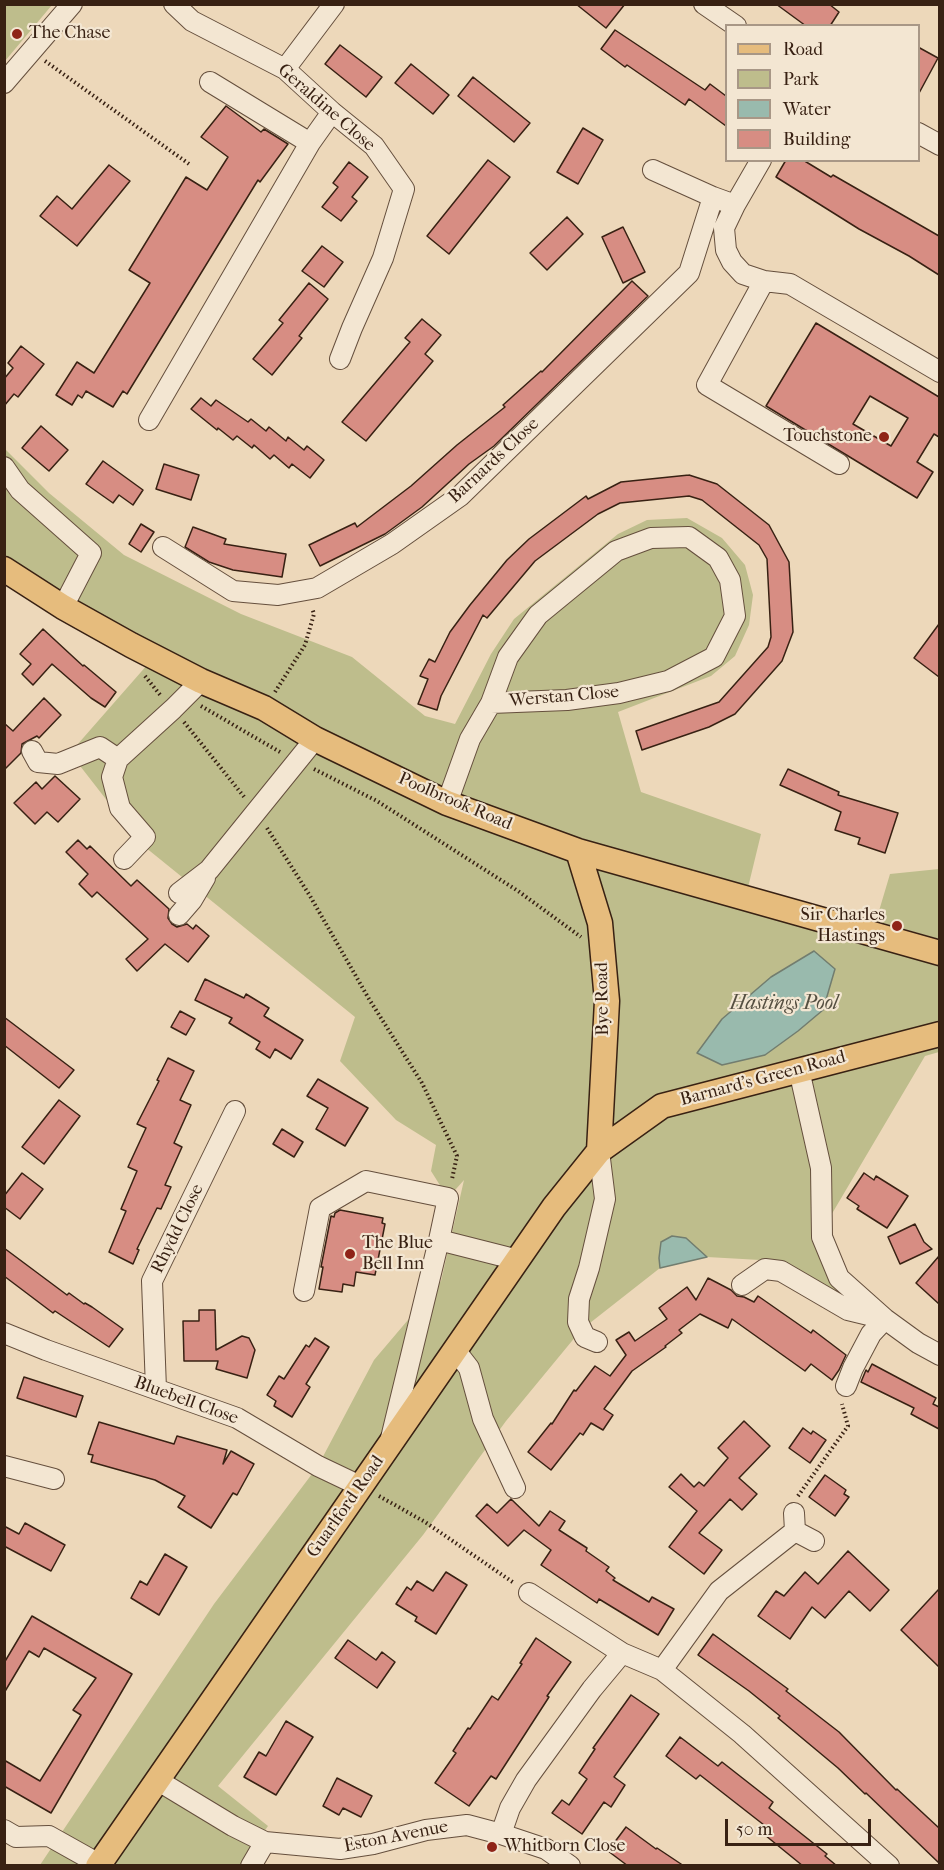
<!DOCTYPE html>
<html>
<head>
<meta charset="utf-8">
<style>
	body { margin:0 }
	#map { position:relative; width:944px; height:1870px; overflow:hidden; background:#edd8ba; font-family:"IM FELL French Canon",serif }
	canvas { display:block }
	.frame { position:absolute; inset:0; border:6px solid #382113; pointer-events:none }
	.legend { position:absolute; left:725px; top:24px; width:195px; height:138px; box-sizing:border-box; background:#f3e6d2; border:2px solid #a89786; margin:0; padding:8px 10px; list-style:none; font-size:18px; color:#382113 }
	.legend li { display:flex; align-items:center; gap:12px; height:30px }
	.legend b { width:30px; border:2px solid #a89786 }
	.scale { position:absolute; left:725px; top:1819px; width:146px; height:27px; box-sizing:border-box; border:3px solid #382113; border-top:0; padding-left:8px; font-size:18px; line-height:21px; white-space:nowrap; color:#382113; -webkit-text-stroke:4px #f3e6d2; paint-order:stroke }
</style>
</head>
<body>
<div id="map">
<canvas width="944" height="1870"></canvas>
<div class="frame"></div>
<ul class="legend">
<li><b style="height:8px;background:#e6bc7d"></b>Road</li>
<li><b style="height:16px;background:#bebd8c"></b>Park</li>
<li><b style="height:16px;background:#99baad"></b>Water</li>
<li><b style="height:16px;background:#d78d83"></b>Building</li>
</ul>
<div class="scale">50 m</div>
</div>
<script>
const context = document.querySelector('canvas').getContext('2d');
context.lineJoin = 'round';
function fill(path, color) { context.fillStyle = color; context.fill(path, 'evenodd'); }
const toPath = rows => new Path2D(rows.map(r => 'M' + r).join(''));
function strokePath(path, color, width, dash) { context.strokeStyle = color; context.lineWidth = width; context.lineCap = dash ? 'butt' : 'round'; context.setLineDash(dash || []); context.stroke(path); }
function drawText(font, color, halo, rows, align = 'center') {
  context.font = font + ' "IM FELL French Canon",serif'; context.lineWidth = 4.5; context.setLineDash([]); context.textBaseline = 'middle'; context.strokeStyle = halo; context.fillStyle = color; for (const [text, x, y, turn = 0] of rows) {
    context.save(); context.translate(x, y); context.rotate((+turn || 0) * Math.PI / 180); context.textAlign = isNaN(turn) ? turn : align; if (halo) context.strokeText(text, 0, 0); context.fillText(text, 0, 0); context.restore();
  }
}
fill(toPath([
	[5,4,52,5,5,61,4,5],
	[4,448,49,493,124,555,241,614,352,657,425,716,455,724,491,654,514,619,618,534,647,520,687,518,722,538,745,565,753,595,749,625,735,656,711,676,618,712,641,792,761,834,744,904,939,962,939,1052,925,1056,830,1217,830,1240,851,1304,778,1261,707,1257,660,1268,581,1330,506,1421,423,1535,218,1786,268,1826,241,1865,40,1865,214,1604,318,1466,374,1360,441,1281,464,1180,448,1198,431,1171,436,1145,396,1120,340,1061,355,1017,140,843,70,753,148,664,5,562],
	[939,869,939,939,876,921,890,874]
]), '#bebd8c');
const water = toPath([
	[814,951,835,969,823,1010,798,1031,765,1055,722,1065,697,1053,722,1019,771,977,814,951],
	[672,1236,686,1238,707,1257,660,1268,659,1258,661,1242,672,1236]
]);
fill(water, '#99baad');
strokePath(water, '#727d6f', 1.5);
const building = toPath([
	[576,4,625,4,606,28,576,4],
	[776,4,829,4,839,12,830,26,806,26,776,4],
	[615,30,705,90,710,84,726,96,726,126,689,99,685,105,627,65,625,67,601,49,615,30],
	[340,45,382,77,366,97,325,64,340,45],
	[918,47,938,58,918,95,918,47],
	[411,64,449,95,433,114,395,83,411,64],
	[473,77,530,123,514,142,458,96,473,77],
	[226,106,261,132,264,129,288,144,260,182,258,180,127,394,123,391,113,407,86,391,82,398,78,395,72,405,56,395,77,362,94,373,150,283,129,270,186,177,207,190,228,157,201,137,226,106],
	[583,128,603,140,578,184,557,172,583,128],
	[488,160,510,177,449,254,427,236,488,160],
	[786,160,803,160,831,177,833,175,939,236,939,275,909,256,859,229,776,177,786,160],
	[349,162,368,177,352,197,357,201,341,221,322,207,338,187,333,183,349,162],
	[109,165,130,181,77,246,40,216,57,196,72,209,109,165],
	[567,217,583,234,547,270,530,253,567,217],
	[623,227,645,272,623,283,602,237,623,227],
	[322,246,343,262,324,287,302,271,322,246],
	[632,281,648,296,494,446,469,464,422,507,385,534,320,566,309,545,355,523,357,527,411,486,457,445,505,407,503,405,541,371,542,372,632,281],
	[309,283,328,299,299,336,302,338,272,375,253,359,283,323,279,320,309,283],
	[422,319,441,335,425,354,433,361,366,441,342,422,410,342,405,338,422,319],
	[816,323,939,397,939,437,934,434,917,462,933,472,917,498,766,406,816,323],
	[870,396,908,418,891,446,853,424,870,396],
	[21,346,44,364,18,397,14,394,4,406,4,379,13,368,8,363,21,346],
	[201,398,211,406,216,400,248,422,251,419,266,431,269,427,286,441,288,437,304,450,307,446,324,460,310,478,292,464,289,468,274,455,270,459,254,445,252,448,237,436,233,440,218,428,217,430,191,409,201,398],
	[41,426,68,450,49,471,22,448,41,426],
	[103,461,143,490,133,505,119,495,113,503,86,484,103,461],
	[164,464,199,475,191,500,156,489,164,464],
	[689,475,717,484,769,525,789,562,793,632,782,661,735,714,709,727,642,750,636,731,719,702,768,647,771,637,767,559,759,545,702,500,689,496,620,503,598,514,535,561,487,618,483,615,441,696,437,710,418,704,428,679,420,676,429,659,435,662,450,632,470,605,507,560,529,539,586,496,588,499,621,482,689,475],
	[141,524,154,532,141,552,129,544,141,524],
	[193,527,226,539,224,544,286,554,282,577,233,570,209,562,185,547,193,527],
	[939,624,939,677,914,658,939,624],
	[43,629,83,666,84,665,116,692,105,707,91,698,52,664,33,685,22,674,31,664,20,654,43,629],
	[44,698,61,715,39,738,37,736,22,744,21,753,4,770,4,723,13,731,44,698],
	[788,769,839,792,838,795,898,813,885,853,858,844,860,838,835,830,841,812,780,785,788,769],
	[55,776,80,799,58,822,47,812,35,824,14,803,36,782,42,789,55,776],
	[78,840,87,849,90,846,131,886,137,880,169,909,168,918,172,924,177,927,187,924,193,929,196,925,209,936,188,962,165,944,137,971,126,959,148,939,97,892,92,897,79,884,88,874,66,852,78,840],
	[205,979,244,998,246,994,269,1008,264,1016,303,1040,291,1059,275,1049,270,1058,256,1049,260,1042,229,1023,232,1018,195,1000,205,979],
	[180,1011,195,1019,186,1035,171,1027,180,1011],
	[4,1017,74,1070,59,1088,4,1045,4,1017],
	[168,1058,194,1071,180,1100,191,1105,174,1143,182,1147,165,1185,171,1187,161,1209,157,1208,137,1249,139,1250,133,1264,109,1252,126,1211,121,1209,137,1171,128,1167,146,1128,137,1124,159,1081,157,1080,168,1058],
	[318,1079,368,1108,345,1146,316,1129,328,1108,307,1096,318,1079],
	[59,1100,80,1116,44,1164,22,1147,59,1100],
	[282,1129,303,1142,294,1157,273,1144,282,1129],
	[22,1173,43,1189,20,1219,4,1207,4,1196,22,1173],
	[864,1173,874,1180,876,1176,908,1196,887,1228,857,1209,859,1206,847,1198,864,1173],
	[340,1210,383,1218,382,1223,385,1224,375,1275,356,1272,354,1286,343,1284,342,1292,319,1289,323,1267,321,1267,331,1216,334,1217,335,1213,340,1210],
	[915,1224,924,1242,932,1249,900,1264,888,1237,915,1224],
	[4,1248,67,1295,69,1293,84,1304,85,1303,92,1307,123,1329,109,1347,55,1311,53,1313,4,1276,4,1248],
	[939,1256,939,1304,916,1283,939,1256],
	[708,1278,731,1290,737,1296,744,1297,754,1302,758,1296,811,1333,813,1330,846,1355,839,1370,832,1380,811,1364,805,1371,732,1319,728,1328,700,1314,679,1330,682,1333,665,1346,666,1347,632,1371,604,1409,613,1415,603,1430,591,1423,583,1435,580,1433,551,1470,528,1452,551,1423,552,1424,574,1390,576,1391,595,1366,610,1376,626,1355,616,1340,629,1332,635,1341,667,1319,659,1308,687,1287,696,1300,708,1278],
	[199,1310,215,1310,216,1350,242,1336,249,1338,255,1350,247,1378,216,1369,218,1361,184,1361,183,1321,199,1321,199,1310],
	[315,1338,329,1347,306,1384,310,1387,292,1417,274,1406,276,1401,267,1395,279,1376,284,1379,306,1345,309,1347,315,1338],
	[872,1364,936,1398,933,1404,939,1407,939,1429,911,1414,914,1408,861,1382,866,1370,868,1372,872,1364],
	[24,1377,83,1396,76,1417,17,1398,24,1377],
	[744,1421,770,1446,739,1478,757,1494,742,1510,730,1499,699,1533,722,1550,704,1574,669,1547,697,1511,669,1487,681,1474,694,1487,699,1482,704,1486,728,1458,718,1448,744,1421],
	[99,1422,174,1444,177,1436,227,1450,223,1464,231,1451,254,1464,237,1495,233,1493,211,1528,178,1507,185,1496,155,1480,91,1462,93,1455,88,1454,99,1422],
	[803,1428,811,1434,813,1431,826,1440,810,1463,789,1448,803,1428],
	[825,1475,846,1490,844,1494,849,1497,835,1516,809,1497,825,1475],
	[511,1499,539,1526,550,1511,565,1521,559,1530,587,1548,586,1551,609,1567,606,1571,615,1578,613,1580,649,1602,652,1597,674,1609,658,1635,599,1599,597,1603,541,1565,551,1550,524,1530,508,1546,476,1516,487,1504,497,1513,511,1499],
	[25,1523,65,1545,51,1571,4,1546,4,1526,19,1534,25,1523],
	[848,1551,889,1590,870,1611,849,1591,825,1618,812,1607,790,1639,758,1616,776,1591,784,1596,805,1572,818,1584,848,1551],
	[165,1554,187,1567,159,1615,131,1598,140,1581,147,1585,165,1554],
	[446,1572,467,1585,436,1634,415,1621,417,1617,396,1604,407,1587,411,1590,417,1581,433,1591,446,1572],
	[939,1589,939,1667,901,1630,939,1589],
	[32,1616,132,1674,51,1813,4,1786,4,1760,40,1781,81,1715,73,1710,96,1678,44,1648,39,1657,29,1651,4,1693,4,1663,32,1616],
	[713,1634,788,1689,786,1691,839,1732,896,1790,897,1789,939,1828,939,1863,866,1793,865,1794,838,1768,778,1718,780,1716,749,1691,698,1655,713,1634],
	[536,1638,571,1662,547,1696,549,1697,496,1779,491,1776,469,1806,435,1783,456,1753,453,1751,468,1728,470,1729,492,1696,498,1700,522,1664,520,1663,536,1638],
	[348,1640,376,1660,382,1652,395,1662,377,1688,335,1658,348,1640],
	[631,1695,659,1714,614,1777,625,1785,611,1807,604,1802,582,1834,552,1813,562,1800,569,1805,587,1779,579,1773,595,1749,593,1748,631,1695],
	[286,1721,313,1737,276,1795,244,1777,259,1752,266,1756,286,1721],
	[680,1737,718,1766,722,1762,773,1802,769,1808,827,1854,825,1856,837,1866,803,1866,760,1831,764,1825,700,1775,696,1779,666,1756,680,1737],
	[337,1778,372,1796,361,1817,343,1808,339,1815,323,1806,337,1778],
	[626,1827,656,1849,657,1848,684,1866,628,1866,608,1851,626,1827]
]);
fill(building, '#d78d83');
strokePath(building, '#382113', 1.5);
const minor = toPath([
	[174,4,192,21,285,69,332,112,374,146,404,189,383,258,352,328,340,359],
	[704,4,736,26],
	[285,69,334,4],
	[210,82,310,143],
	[4,83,72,4],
	[918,133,940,145],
	[761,160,735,205,724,228,726,250,732,262,743,274,764,281,790,284,940,372],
	[653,170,713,197],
	[764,281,707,385,839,464],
	[149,420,310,143,332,112],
	[4,467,20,490,91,553,63,607],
	[163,547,233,591,278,595,317,588,392,544,460,496,689,273,713,197,735,205],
	[32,751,38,762,58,764,100,747,118,759],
	[447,803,470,739,491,703,508,657,538,615,616,551,651,538,689,537,718,558,730,580,735,616,714,657,668,681,619,693,567,700,491,703],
	[124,859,145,837,120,808,112,777,118,759,173,709,201,681],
	[179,893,209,870,315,739],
	[179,915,192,900,205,878],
	[799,1070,821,1168,822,1237,839,1278,885,1319,918,1343,940,1355],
	[742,1285,765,1269,781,1271,848,1310,885,1319,871,1334,853,1368,846,1386],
	[304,1291,320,1208,366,1181,448,1198,439,1240,518,1260],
	[4,1333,46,1350,237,1418,318,1466,360,1486],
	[597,1342,585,1337,578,1322,579,1299,589,1268,605,1199,599,1151],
	[455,1350,469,1368,483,1419,515,1488],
	[156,1389,152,1281,235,1111],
	[391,1438,439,1240],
	[4,1466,54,1479],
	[795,1531,814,1541],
	[529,1593,622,1653],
	[662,1670,719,1591,795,1531,794,1513],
	[157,1780,233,1826,265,1842,340,1849,373,1844,426,1830,467,1825,501,1834,546,1849,570,1866],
	[4,1830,16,1837,49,1836,99,1864],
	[501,1834,510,1808,526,1780,592,1689,622,1653,662,1670,742,1734,889,1866],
	[251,1866,265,1842]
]);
const major = toPath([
	[4,569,63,607,131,645,201,681,264,708,315,739,447,803,578,851,940,953],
	[578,851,600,923,607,1001,599,1151],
	[98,1866,554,1207,599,1151,662,1106,940,1034]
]);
strokePath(minor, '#654f3d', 22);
strokePath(major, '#382113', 27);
strokePath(toPath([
	[45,61,189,164],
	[145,676,161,696],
	[275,692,305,645,314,614,312,608],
	[201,706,280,752],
	[184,722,245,798],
	[314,769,377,801,518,891,581,937],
	[267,828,310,896,369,999,422,1083,457,1156,452,1179],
	[379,1496,425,1522,514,1583],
	[798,1496,848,1426,842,1404]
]), '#382113', 4, [1.5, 3]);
strokePath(minor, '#f3e6d2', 20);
strokePath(major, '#e6bc7d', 24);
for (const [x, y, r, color] of [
	[17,34,6,"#8f2418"],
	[884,437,6,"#8f2418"],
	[897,926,6,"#8f2418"],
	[350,1254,6,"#8f2418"],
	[492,1847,6,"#8f2418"]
]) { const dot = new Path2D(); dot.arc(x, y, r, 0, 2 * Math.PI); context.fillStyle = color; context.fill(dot); strokePath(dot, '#f3e6d2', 2); }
drawText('18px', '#382113', '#f3e6d2', [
	["The Chase",29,34],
	["Touchstone",872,437,"right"],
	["Sir Charles",885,916,"right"],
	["Hastings",885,937,"right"],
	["The Blue",362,1244],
	["Bell Inn",362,1265],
	["Whitborn Close",504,1847]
], 'left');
drawText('18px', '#382113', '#f3e6d2', [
	["Geraldine Close",326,108,41],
	["Barnards Close",494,461,-43],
	["Werstan Close",564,697,-5],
	["Poolbrook Road",455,802,23],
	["Bye Road",603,999,-91],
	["Barnard's Green Road",763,1079,-15],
	["Rhydd Close",178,1229,-64],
	["Bluebell Close",186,1401,20],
	["Guarlford Road",346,1507,-55],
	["Eston Avenue",396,1837,-11]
]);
drawText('italic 20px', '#554f41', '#f3e6d2', [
	["Hastings Pool",784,1004]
]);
</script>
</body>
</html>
